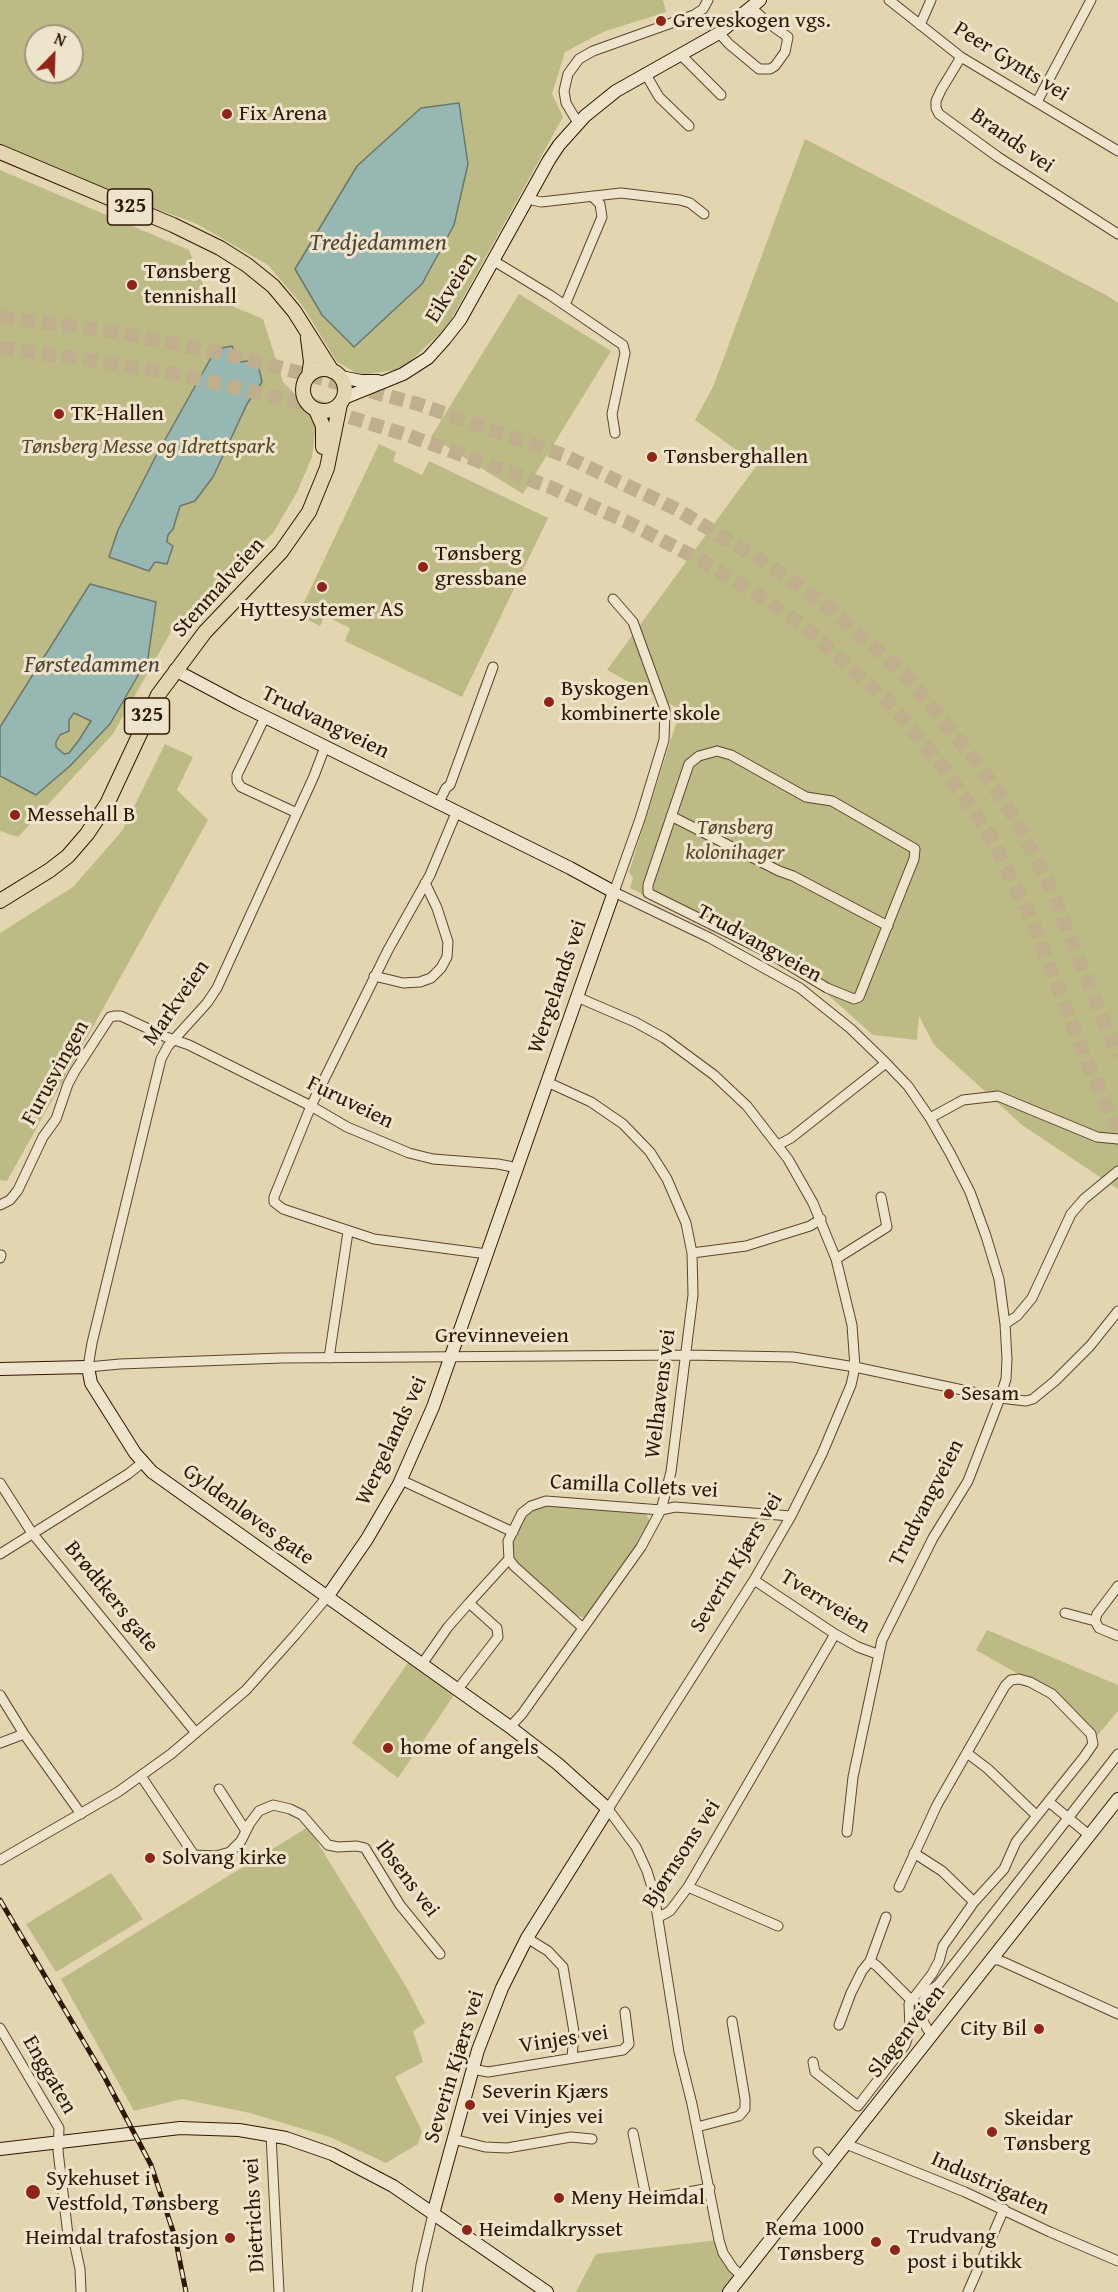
<!DOCTYPE html>
<html>
<head>
<meta charset="utf-8">
<style>
	body { margin:0 }
	#map { position:relative; width:1118px; height:2292px; overflow:hidden; background:#e3d5af; font-family:"Gentium Book Plus",serif }
	canvas { display:block }
	.north { position:absolute; left:24px; top:24px; width:60px; height:60px; box-sizing:border-box; background:#ede4cb; border:2px solid #a1927b; border-radius:50%; rotate:23deg; font-size:16px; font-weight:700; line-height:24px; text-align:center; color:#2f1702 }
	.north::after { content:''; display:block; margin:auto; width:21px; height:27px; background:#8f2418; clip-path:polygon(50% 0,100% 100%,50% 72%,0 100%) }
</style>
</head>
<body>
<div id="map">
<canvas width="1118" height="2292"></canvas>
<div class="north">N</div>
</div>
<script>
const context = document.querySelector('canvas').getContext('2d');
context.lineJoin = 'round';
function fill(path, color) { context.fillStyle = color; context.fill(path, 'evenodd'); }
const toPath = rows => new Path2D(rows.map(r => 'M' + r).join(''));
function strokePath(path, color, width, dash) { context.strokeStyle = color; context.lineWidth = width; context.lineCap = dash ? 'butt' : 'round'; context.setLineDash(dash || []); context.stroke(path); }
function drawText(font, color, halo, rows, align = 'center') {
  context.font = font + ' "Gentium Book Plus",serif'; context.lineWidth = 6; context.setLineDash([]); context.textBaseline = 'middle'; context.strokeStyle = halo; context.fillStyle = color; for (const [text, x, y, turn = 0] of rows) {
    context.save(); context.translate(x, y); context.rotate((+turn || 0) * Math.PI / 180); context.textAlign = isNaN(turn) ? turn : align; if (halo) context.strokeText(text, 0, 0); context.fillText(text, 0, 0); context.restore();
  }
}
fill(toPath([
	[0,0,663,0,666,12,603,32,565,52,552,94,563,117,447,327,402,369,360,375,337,362,302,305,268,265,197,224,46,167,0,147],
	[36,36,72,36,72,72,36,72],
	[805,139,1106,295,1118,303,1118,1189,1022,1125,934,1045,919,1016,917,1040,873,1035,827,994,789,969,630,888,633,878,629,872,680,711,696,718,607,670,757,465,695,420,713,387],
	[0,170,189,250,208,296,263,319,283,382,305,404,316,425,312,457,297,492,273,533,172,630,113,734,18,837,0,831],
	[519,294,611,351,523,494,431,437],
	[379,444,396,452,393,461,422,475,429,461,548,518,462,697,345,641,350,628,325,616,320,626,298,615],
	[165,744,193,757,177,790,208,820,7,1181,0,1180,0,933,73,887,122,831],
	[546,1505,645,1513,650,1521,642,1539,587,1616,584,1618,574,1614,518,1564,512,1552,512,1544,527,1515,533,1510],
	[987,1630,1118,1685,1118,1711,1098,1735,1093,1733,1085,1724,1020,1675,976,1650],
	[412,1657,458,1689,398,1778,352,1743],
	[308,1827,407,1988,425,2023,413,2031,423,2062,395,2077,422,2131,418,2144,386,2163,330,2137,250,2113,182,2099,134,2111,61,1979],
	[111,1873,143,1919,56,1972,26,1924],
	[719,2240,732,2272,733,2279,722,2292,576,2292,596,2254]
]), '#bcbb85');
const water = toPath([
	[459,103,468,164,454,225,422,284,354,347,322,315,295,269,357,166,421,108,459,103],
	[232,346,239,362,257,360,262,382,247,404,213,477,195,501,180,506,173,529,168,535,167,542,173,546,167,564,155,562,149,571,109,557,118,530,157,454,216,349,232,346],
	[90,584,156,602,148,658,110,724,70,766,36,795,0,776,0,727,90,584],
	[74,713,91,721,79,740,69,753,64,754,56,747,56,742,60,735,69,731,69,720,74,713]
]);
fill(water, '#96b7b2');
strokePath(water, '#6d776c', 1.5);
strokePath(toPath([
	[0,317,117,332,240,357,418,404,563,455,678,510,766,563,818,599,871,644,907,677,981,767,1013,816,1050,886,1118,1056],
	[0,348,113,363,181,375,311,405,407,435,550,487,627,522,700,560,751,590,800,623,887,700,944,768,991,837,1031,918,1087,1062,1118,1129]
]), '#bfaf8c', 14, [14, 7]);
const minor = toPath([
	[889,0,961,57,1118,151],
	[920,25,931,0],
	[719,33,729,44,759,69,770,69,775,66,785,52,788,37,768,23,752,8],
	[680,54,721,95],
	[961,57,941,90,936,101,936,108,939,114,998,157,1118,234],
	[645,73,659,97,689,126],
	[1037,102,1091,0],
	[578,123,566,103,564,91,568,74,579,59,593,51,694,15,703,9,708,0],
	[528,199,541,202,621,193,680,200,690,203,704,214],
	[494,261,550,295,623,345,625,353,612,414,615,433],
	[565,305,602,217,600,204,592,196],
	[613,599,633,622,665,710,664,740,640,819,614,892,710,938,800,988,851,1029,886,1063,908,1086,930,1118,950,1153,970,1192,986,1236,999,1279,1005,1324,1007,1359,1006,1379,1000,1398,968,1481,933,1538,882,1640,853,1777,847,1832],
	[265,717,237,775,237,781,241,787,297,813],
	[325,747,314,776,217,988,207,1003,168,1046,161,1059,92,1343,88,1367,120,1364,282,1358,686,1355,793,1357,855,1367,1000,1398,1026,1401,1033,1399,1055,1381,1090,1346,1118,1311],
	[717,751,731,755,806,797,832,801,915,849,914,859,859,997,854,999,827,988,767,952,648,893,648,885,689,764,699,756,717,751],
	[438,804,446,788,450,785,493,667],
	[456,813,430,875,388,950,311,1106,274,1197,274,1202,283,1209,374,1239,487,1254],
	[671,816,779,871,793,876,888,926],
	[374,976,403,983,420,982,431,978,441,968,447,957,448,942,437,908,425,883],
	[577,997,635,1022,664,1038,714,1075,747,1106,788,1159,813,1203,836,1259,852,1325,855,1367,851,1385,822,1454,791,1516,754,1580,608,1809,636,1847,647,1871,654,1894,679,2052,692,2104,719,2240,723,2253,733,2268,742,2276],
	[930,1118,963,1100,998,1096,1097,1137,1118,1139],
	[778,1145,791,1138,886,1063],
	[0,1205,10,1200,18,1190,43,1137,56,1119,68,1084,75,1071,110,1017,115,1016,121,1016,166,1037,189,1045,311,1106,347,1127,409,1153,433,1159,498,1164,518,1168],
	[692,1253,746,1246,810,1226,821,1219],
	[0,1258,1,1255],
	[836,1259,887,1227,881,1197],
	[1005,1324,1017,1316,1032,1298,1071,1214,1084,1199,1118,1171],
	[329,1358,348,1232],
	[401,1480,513,1532],
	[0,1483,32,1533,196,1733],
	[0,1554,128,1474,142,1463],
	[754,1580,835,1634,858,1647,877,1654],
	[469,1603,509,1559],
	[1065,1613,1095,1621,1099,1628,1118,1636],
	[1095,1621,1097,1614,1118,1586],
	[583,1628,514,1566,509,1559,508,1541,522,1513,531,1506,546,1501,661,1510,675,1507,791,1516],
	[422,1664,448,1627,469,1603,497,1628,498,1637,458,1689],
	[0,1695,24,1734,81,1814],
	[510,1727,522,1714,641,1547,661,1510,671,1472,693,1295,692,1253,686,1223,667,1179,650,1152,623,1124,591,1102,547,1082],
	[0,1743,24,1734],
	[967,1753,988,1769,1037,1816],
	[141,1776,194,1855,216,1856,230,1852,241,1841,250,1823,259,1811,273,1805,290,1809,302,1815,328,1845,338,1847,357,1846,365,1848,400,1905,440,1954],
	[219,1789,246,1831],
	[1049,1802,1089,1835],
	[914,1853,942,1871,974,1902],
	[0,1860,118,1792,171,1754,246,1690,296,1634,327,1597],
	[688,1887,778,1926],
	[659,1917,670,1911,688,1887,835,1634],
	[527,1938,548,1951,563,1967,574,2032,572,2058],
	[990,1960,999,1960,1118,2014],
	[870,1961,877,1966,911,2000],
	[839,2025,851,1993,862,1971,870,1961,886,1917],
	[0,2028,59,2128,58,2151,68,2235,75,2246,80,2269,81,2292],
	[933,2034,928,2030,920,2016,920,2007,929,1991,938,1985,1118,1754],
	[813,2062,815,2072,858,2106,905,2045,910,2029,909,2004,932,1974,939,1961,943,1946,974,1902,1004,1869,1016,1842,1084,1757,1093,1744,1091,1734,1052,1694,1030,1682,1019,1679,1011,1680,1005,1686,937,1805,899,1887],
	[472,2069,488,2072,623,2050,629,2044,625,2012],
	[697,2127,739,2116,745,2109,745,2099,732,2021],
	[633,2133,646,2197,650,2199,710,2188],
	[271,2135,279,2292],
	[453,2139,485,2147,507,2148,571,2137,592,2139],
	[846,2144,965,2192,1050,2232,1118,2261],
	[818,2152,830,2164],
	[417,2292,421,2265,433,2214],
	[968,2292,1004,2209]
]);
const secondary = toPath([
	[341,377,361,381,378,381],
	[344,398,403,374,428,358,445,339,460,320,549,160,559,145,585,116,616,91,719,33,760,0],
	[175,670,239,704,570,868,614,892,433,1407,399,1484,367,1539,327,1597],
	[0,1369,88,1367,91,1383,135,1453,152,1472,510,1727,558,1764,608,1809,527,1938,502,1988,478,2050,433,2214],
	[0,2149,180,2128,239,2130,286,2138,332,2154,393,2186,547,2292],
	[729,2292,1118,1799]
]);
const primary = toPath([
	[0,152,173,225,220,248,247,265,273,286,294,311,332,371],
	[308,338,311,362,309,375],
	'303 390a21 21 0 1 1 42 0a21 21 0 1 1-42 0Z',
	[316,410,323,426,323,447],
	[0,901,50,870,68,856,87,834,107,804,158,695,205,632,281,552,309,512,327,468,340,404]
]);
strokePath(minor, '#5c462d', 11);
strokePath(secondary, '#2f1702', 14);
strokePath(primary, '#2f1702', 16);
strokePath(minor, '#ede4cb', 9);
strokePath(secondary, '#ede4cb', 12);
strokePath(primary, '#e3d5af', 14);
const rail = toPath([
	[0,1900,104,2076,151,2165,175,2237,186,2292]
]);
strokePath(rail, '#2f1702', 5);
strokePath(rail, '#ede4cb', 3, [9]);
for (const [x, y, r, color] of [
	[661,21,6,"#8f2418"],
	[227,114,6,"#8f2418"],
	[132,285,6,"#8f2418"],
	[59,414,6,"#8f2418"],
	[652,457,6,"#8f2418"],
	[423,567,6,"#8f2418"],
	[322,587,6,"#8f2418"],
	[549,702,6,"#8f2418"],
	[15,815,6,"#8f2418"],
	[949,1394,6,"#8f2418"],
	[388,1748,6,"#8f2418"],
	[150,1858,6,"#8f2418"],
	[1039,2029,6,"#8f2418"],
	[470,2105,6,"#8f2418"],
	[992,2132,6,"#8f2418"],
	[33,2192,8,"#8f2418"],
	[559,2198,6,"#8f2418"],
	[467,2230,6,"#8f2418"],
	[230,2238,6,"#8f2418"],
	[876,2242,6,"#8f2418"],
	[895,2250,6,"#8f2418"]
]) { const dot = new Path2D(); dot.arc(x, y, r, 0, 2 * Math.PI); context.fillStyle = color; context.fill(dot); strokePath(dot, '#ede4cb', 2); }
for (const [x, y, w] of [
	[130,207,45],
	[147,716,45]
]) { const box = new Path2D(); box.roundRect(x - w / 2, y - 18, w, 36, 4.5); context.fillStyle = '#ede4cb'; context.fill(box); strokePath(box, '#2f1702', 1.5); }
drawText('bold 21px', '#2f1702', null, [
	["325",130,207],
	["325",147,716]
]);
drawText('22px', '#2f1702', '#ede4cb', [
	["Greveskogen vgs.",673,21],
	["Fix Arena",239,114],
	["Tønsberg",144,272],
	["tennishall",144,297],
	["TK-Hallen",71,414],
	["Tønsberghallen",664,457],
	["Tønsberg",435,554],
	["gressbane",435,579],
	["Hyttesystemer AS",322,610,"center"],
	["Byskogen",561,689],
	["kombinerte skole",561,714],
	["Messehall B",27,815],
	["Sesam",961,1394],
	["home of angels",400,1748],
	["Solvang kirke",162,1858],
	["City Bil",1027,2029,"right"],
	["Severin Kjærs",482,2092],
	["vei Vinjes vei",482,2117],
	["Skeidar",1004,2119],
	["Tønsberg",1004,2144],
	["Sykehuset i",46,2179],
	["Vestfold, Tønsberg",46,2204],
	["Meny Heimdal",571,2198],
	["Rema 1000",864,2229,"right"],
	["Tønsberg",864,2254,"right"],
	["Heimdalkrysset",479,2230],
	["Trudvang",907,2237],
	["post i butikk",907,2262],
	["Heimdal trafostasjon",218,2238,"right"]
], 'left');
drawText('22px', '#2f1702', '#ede4cb', [
	["Peer Gynts vei",1011,62,32],
	["Brands vei",1012,141,35],
	["Eikveien",452,288,-58],
	["Stenmalveien",219,588,-48],
	["Trudvangveien",325,723,26],
	["Trudvangveien",759,944,29],
	["Wergelands vei",558,987,-71],
	["Markveien",177,1003,-55],
	["Furusvingen",56,1073,-61],
	["Furuveien",350,1103,26],
	["Grevinneveien",502,1336],
	["Welhavens vei",661,1394,-83],
	["Wergelands vei",392,1441,-65],
	["Camilla Collets vei",634,1487,3],
	["Trudvangveien",927,1503,-63],
	["Gyldenløves gate",248,1515,36],
	["Severin Kjærs vei",737,1563,-59],
	["Brødtkers gate",111,1597,51],
	["Tverrveien",825,1602,32],
	["Bjørnsons vei",682,1854,-57],
	["Ibsens vei",407,1879,53],
	["Slagenveien",907,2032,-52],
	["Vinjes vei",564,2040,-9],
	["Severin Kjærs vei",455,2067,-73],
	["Enggaten",49,2075,60],
	["Industrigaten",990,2184,24],
	["Dietrichs vei",255,2215,-93]
]);
drawText('italic 22px', '#594829', '#ede4cb', [
	["Tønsberg Messe og Idrettspark",148,447],
	["Tønsberg",735,828],
	["kolonihager",735,853]
]);
drawText('italic 24px', '#4e4737', '#ede4cb', [
	["Tredjedammen",378,244],
	["Førstedammen",92,666]
]);
</script>
</body>
</html>
